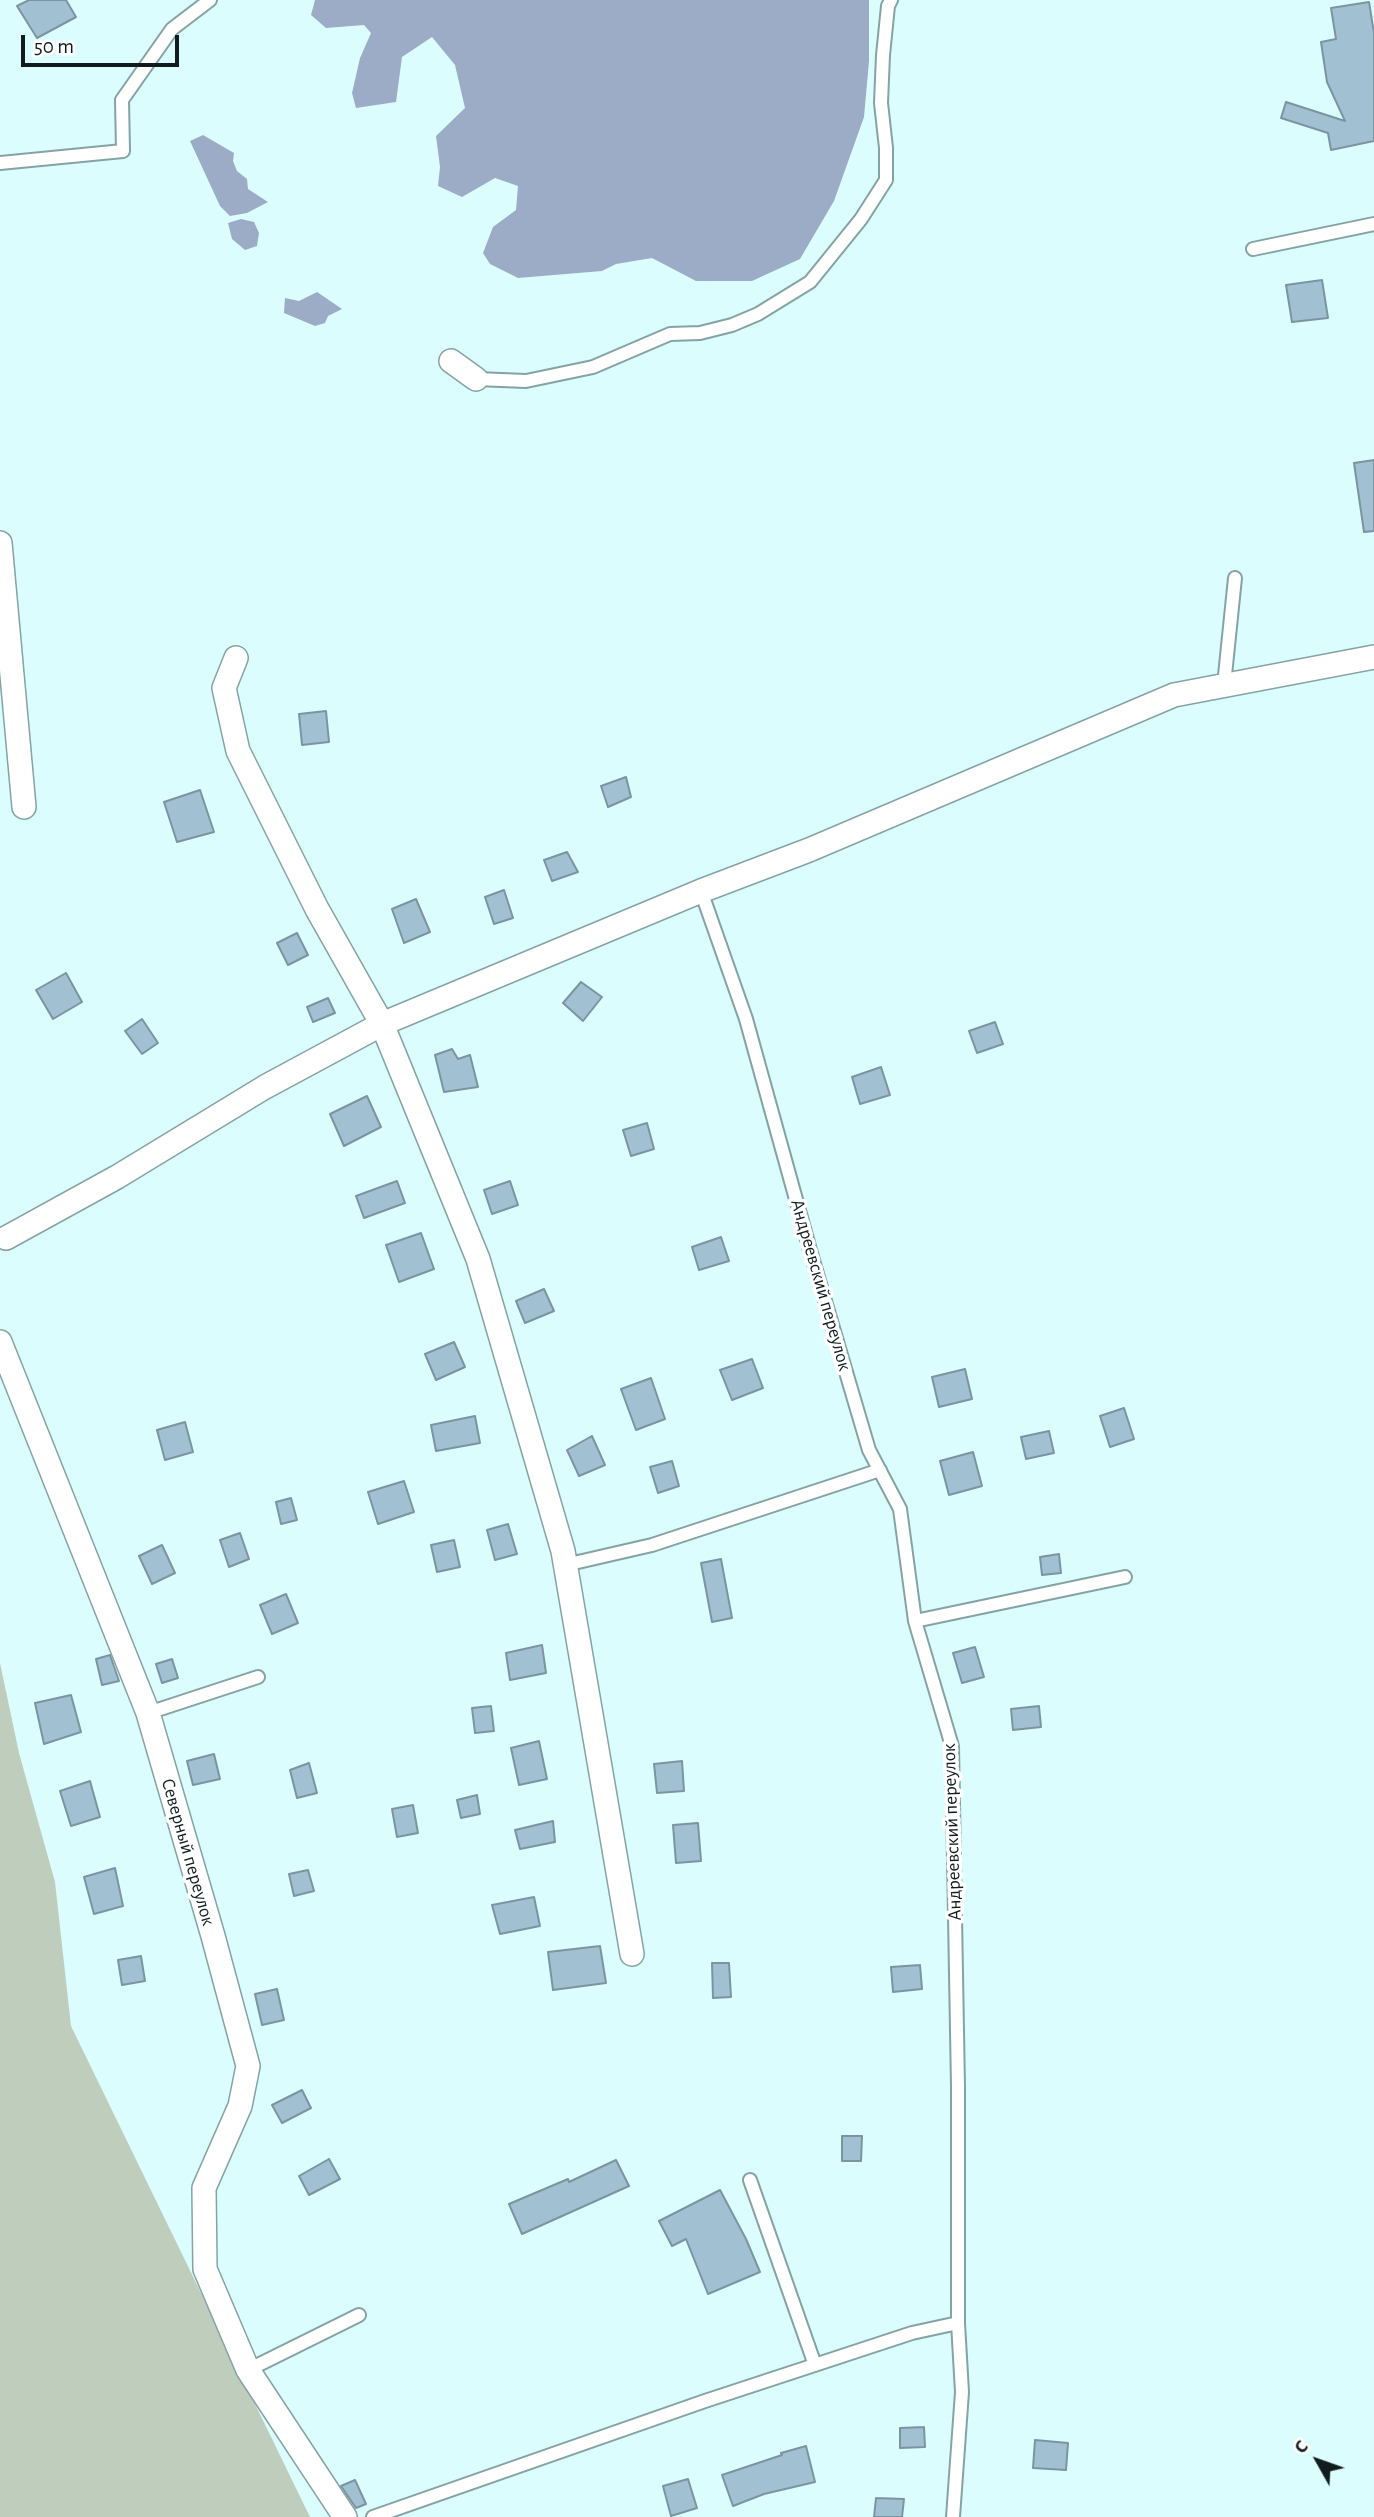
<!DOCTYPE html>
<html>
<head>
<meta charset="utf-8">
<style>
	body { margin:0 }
	#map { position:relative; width:1374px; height:2517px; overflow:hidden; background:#dcfdfe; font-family:"Alegreya Sans",sans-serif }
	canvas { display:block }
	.north { position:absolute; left:1283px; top:2426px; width:70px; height:70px; -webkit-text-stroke:5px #fff; paint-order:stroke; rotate:310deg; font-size:19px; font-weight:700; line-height:28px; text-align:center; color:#101c1d }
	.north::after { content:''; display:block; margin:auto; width:24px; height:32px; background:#101c1d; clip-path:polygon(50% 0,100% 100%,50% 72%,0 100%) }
	.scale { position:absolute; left:21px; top:35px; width:158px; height:32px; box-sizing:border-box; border:4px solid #101c1d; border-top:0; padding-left:9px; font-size:21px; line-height:24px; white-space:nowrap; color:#101c1d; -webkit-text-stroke:5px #fff; paint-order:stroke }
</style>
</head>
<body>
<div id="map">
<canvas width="1374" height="2517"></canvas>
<div class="north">С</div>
<div class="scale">50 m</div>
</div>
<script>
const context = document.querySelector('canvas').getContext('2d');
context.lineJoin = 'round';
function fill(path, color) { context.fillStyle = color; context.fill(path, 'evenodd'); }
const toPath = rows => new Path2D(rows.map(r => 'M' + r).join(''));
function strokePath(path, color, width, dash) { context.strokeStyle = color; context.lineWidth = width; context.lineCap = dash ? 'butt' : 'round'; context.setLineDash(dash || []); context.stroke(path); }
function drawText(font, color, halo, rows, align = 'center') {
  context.font = font + ' "Alegreya Sans",sans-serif'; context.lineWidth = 7; context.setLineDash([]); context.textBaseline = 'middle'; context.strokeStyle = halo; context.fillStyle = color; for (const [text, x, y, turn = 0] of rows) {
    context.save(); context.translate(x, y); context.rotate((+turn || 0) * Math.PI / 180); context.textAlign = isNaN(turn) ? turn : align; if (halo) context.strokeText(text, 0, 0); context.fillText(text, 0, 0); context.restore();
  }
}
fill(toPath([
	[0,1663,19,1753,55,1882,71,2026,310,2517,0,2517]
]), '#bfcdbd');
fill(toPath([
	[315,0,869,0,869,61,864,117,834,201,800,259,752,281,696,281,652,258,616,264,602,271,518,278,490,264,483,253,493,227,516,210,518,186,495,178,462,197,438,186,440,167,436,136,465,108,455,65,432,37,402,57,396,102,356,108,352,93,360,58,371,33,364,25,326,28,311,15],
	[203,135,234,153,233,161,237,171,247,179,248,189,268,202,247,213,230,216,220,206,190,141],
	[241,219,254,222,259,233,257,246,245,250,232,239,228,223],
	[317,292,342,309,328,316,325,323,315,326,284,313,285,298,299,301]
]), '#9cacc6');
const building = toPath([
	[29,0,66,0,76,17,37,38,17,6,29,0],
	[1369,2,1374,33,1374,141,1331,150,1328,133,1281,118,1286,102,1345,121,1327,82,1321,42,1336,39,1331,8,1369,2],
	[1322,280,1328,318,1292,322,1286,285,1322,280],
	[1374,460,1374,531,1364,532,1354,463,1374,460],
	[326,711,329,742,302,745,299,714,326,711],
	[626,777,631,797,608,807,601,786,626,777],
	[200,790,214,832,177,842,164,802,200,790],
	[567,852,578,872,552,881,544,860,567,852],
	[504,890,513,918,494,924,485,897,504,890],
	[416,899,430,932,404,943,392,909,416,899],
	[297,933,308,955,288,965,277,943,297,933],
	[66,973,82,1002,53,1019,36,990,66,973],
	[581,982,602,997,583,1021,563,1003,581,982],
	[328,998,335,1013,313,1022,307,1007,328,998],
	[142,1019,158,1043,142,1054,125,1031,142,1019],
	[995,1022,1003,1044,977,1053,969,1031,995,1022],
	[452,1049,458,1059,470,1055,478,1087,444,1092,435,1055,452,1049],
	[881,1067,890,1095,860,1104,852,1077,881,1067],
	[367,1096,381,1127,344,1146,330,1114,367,1096],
	[647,1123,654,1149,631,1156,623,1130,647,1123],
	[397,1181,405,1203,364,1218,356,1196,397,1181],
	[510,1181,518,1205,492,1214,484,1190,510,1181],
	[421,1233,434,1269,399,1282,386,1245,421,1233],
	[721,1237,729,1261,699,1270,692,1247,721,1237],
	[544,1289,554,1311,525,1323,516,1301,544,1289],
	[454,1342,465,1367,436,1380,425,1354,454,1342],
	[752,1359,763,1388,732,1400,720,1370,752,1359],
	[965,1369,972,1399,939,1407,932,1377,965,1369],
	[651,1378,665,1419,636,1430,621,1389,651,1378],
	[1124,1408,1134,1439,1110,1447,1100,1416,1124,1408],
	[475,1416,480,1443,436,1451,431,1425,475,1416],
	[185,1422,193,1452,165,1460,157,1430,185,1422],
	[1049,1431,1054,1453,1026,1459,1021,1437,1049,1431],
	[592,1436,605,1465,579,1476,567,1450,592,1436],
	[973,1452,982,1486,949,1495,940,1461,973,1452],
	[672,1461,679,1486,658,1493,650,1467,672,1461],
	[404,1481,414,1512,378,1524,368,1492,404,1481],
	[291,1498,297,1520,281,1524,276,1502,291,1498],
	[508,1524,517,1554,495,1560,487,1530,508,1524],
	[240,1533,249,1559,229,1567,220,1540,240,1533],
	[454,1540,460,1567,437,1572,431,1545,454,1540],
	[162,1545,175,1573,152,1584,139,1556,162,1545],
	[1059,1554,1061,1573,1042,1575,1040,1557,1059,1554],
	[721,1559,732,1618,712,1622,701,1563,721,1559],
	[286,1594,298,1623,272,1634,260,1605,286,1594],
	[542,1645,546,1673,510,1680,506,1653,542,1645],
	[975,1647,984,1677,962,1683,953,1653,975,1647],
	[110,1655,119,1681,102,1685,96,1659,110,1655],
	[172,1659,178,1678,162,1683,156,1664,172,1659],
	[71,1695,81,1732,44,1744,35,1703,71,1695],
	[491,1706,494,1731,475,1733,472,1708,491,1706],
	[1039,1706,1041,1727,1013,1730,1011,1709,1039,1706],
	[539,1741,547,1779,519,1785,511,1748,539,1741],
	[214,1754,220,1779,193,1785,187,1761,214,1754],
	[682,1761,684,1791,657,1793,654,1764,682,1761],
	[309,1763,317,1793,297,1798,290,1770,309,1763],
	[90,1781,100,1817,71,1826,60,1791,90,1781],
	[477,1795,480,1814,461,1818,457,1800,477,1795],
	[413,1805,418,1833,397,1837,392,1809,413,1805],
	[553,1821,555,1842,520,1849,515,1830,553,1821],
	[698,1823,701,1861,676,1863,673,1825,698,1823],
	[115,1868,123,1906,94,1914,84,1877,115,1868],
	[308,1870,314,1891,294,1896,289,1874,308,1870],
	[534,1897,540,1926,500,1934,492,1905,534,1897],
	[600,1946,606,1983,553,1990,548,1952,600,1946],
	[141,1956,145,1981,122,1985,118,1960,141,1956],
	[712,1963,729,1963,731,1997,713,1998,712,1963],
	[920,1965,922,1989,893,1992,891,1967,920,1965],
	[277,1989,284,2020,262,2025,255,1994,277,1989],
	[302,2090,311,2108,282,2123,272,2105,302,2090],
	[842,2136,862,2136,861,2161,842,2161,842,2136],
	[329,2159,340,2179,309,2195,299,2176,329,2159],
	[616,2160,629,2186,522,2234,509,2204,568,2179,569,2182,616,2160],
	[720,2190,746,2239,760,2272,708,2294,686,2239,672,2246,659,2221,720,2190],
	[924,2427,925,2447,900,2448,900,2428,924,2427],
	[1035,2440,1068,2443,1066,2470,1033,2468,1035,2440],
	[806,2446,815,2482,764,2494,733,2506,722,2475,782,2455,781,2453,806,2446],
	[688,2479,697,2508,671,2516,663,2486,688,2479],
	[355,2480,366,2504,356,2508,341,2486,355,2480],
	[876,2498,904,2499,902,2517,874,2517,876,2498]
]);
fill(building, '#a1c1d2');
strokePath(building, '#7c94a1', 2);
const lane = toPath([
	[0,163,123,151,122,100,172,29,210,0],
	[1253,249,1374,224],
	[476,379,526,381,593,367,670,334,700,333,732,325,758,314,810,282,861,219,886,180,886,148,881,103,883,55,888,6,891,0],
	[1224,685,1235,578],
	[701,891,746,1019,810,1250,869,1450,900,1509,915,1621,952,1746,958,2087,958,2323,962,2392,953,2517],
	[565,1565,652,1545,880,1470],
	[915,1621,1125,1577],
	[148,1713,258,1677],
	[750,2180,815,2365],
	[248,2370,359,2315],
	[373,2517,705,2401,912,2333,958,2323]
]);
const street = toPath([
	[451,361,476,379],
	[0,543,24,807],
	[236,658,224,688,238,751,317,909,382,1024,478,1259,563,1551,632,1954],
	[6,1238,117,1177,265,1087,382,1024,701,891,809,850,1174,695,1374,657],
	[0,1342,148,1713,213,1936,248,2066,240,2106,204,2188,205,2269,248,2370,345,2517]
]);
strokePath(lane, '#85a3a4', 16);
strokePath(street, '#85a3a4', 26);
strokePath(lane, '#fff', 12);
strokePath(street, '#fff', 23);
drawText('19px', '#101c1d', '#fff', [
	["Андреевский переулок",821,1285,74],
	["Андреевский переулок",952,1832,-92],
	["Северный переулок",188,1852,74]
]);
</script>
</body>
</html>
